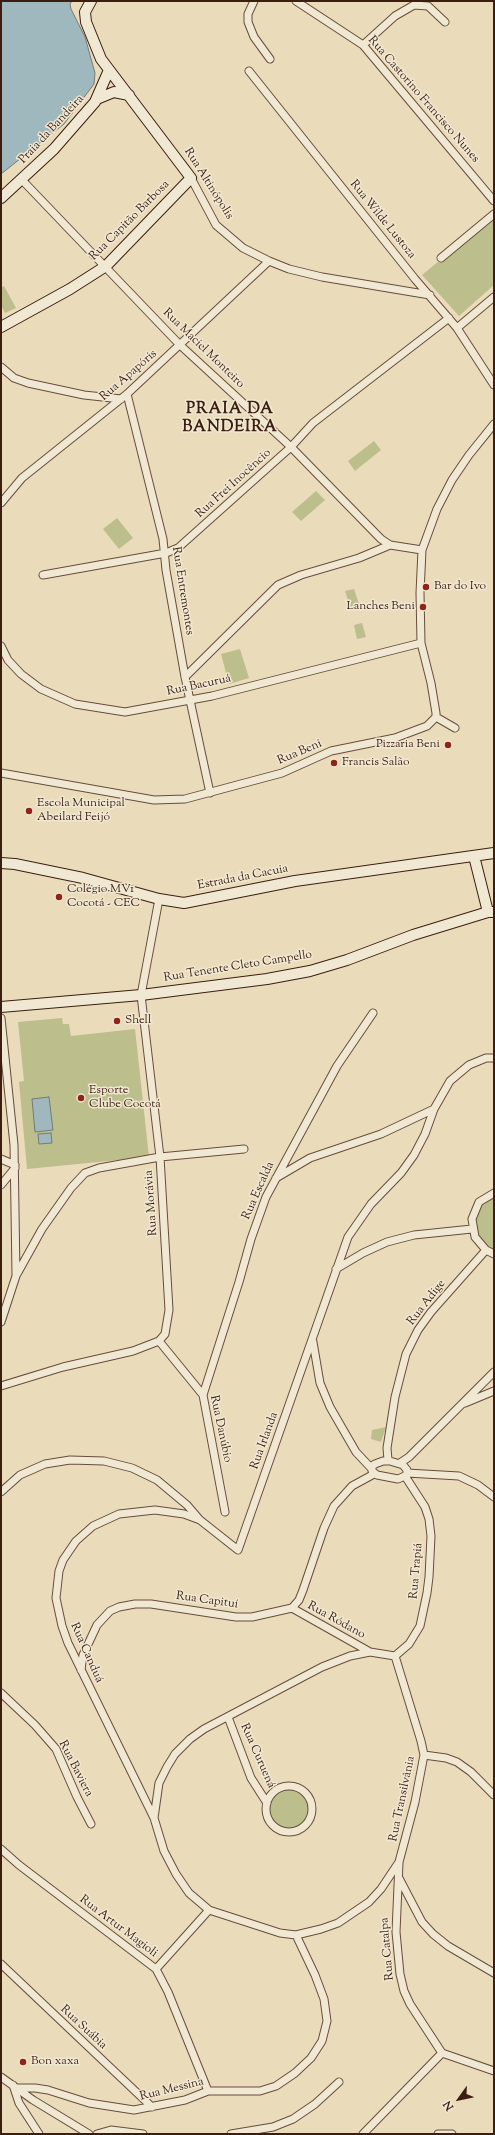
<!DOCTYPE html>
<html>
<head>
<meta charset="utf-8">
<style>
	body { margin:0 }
	#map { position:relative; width:495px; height:2135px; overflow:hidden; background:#eadbbb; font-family:"Sorts Mill Goudy",serif }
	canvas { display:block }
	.frame { position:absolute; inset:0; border:2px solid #3b1e10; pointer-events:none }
	.north { position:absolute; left:439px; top:2079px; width:40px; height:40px; -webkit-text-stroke:3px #f1e8d3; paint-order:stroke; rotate:237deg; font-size:11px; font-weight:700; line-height:16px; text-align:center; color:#3b1e10 }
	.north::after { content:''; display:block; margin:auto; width:14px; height:18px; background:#3b1e10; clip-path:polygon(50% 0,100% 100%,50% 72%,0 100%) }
</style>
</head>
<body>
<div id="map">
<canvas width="495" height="2135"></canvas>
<div class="frame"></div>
<div class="north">N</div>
</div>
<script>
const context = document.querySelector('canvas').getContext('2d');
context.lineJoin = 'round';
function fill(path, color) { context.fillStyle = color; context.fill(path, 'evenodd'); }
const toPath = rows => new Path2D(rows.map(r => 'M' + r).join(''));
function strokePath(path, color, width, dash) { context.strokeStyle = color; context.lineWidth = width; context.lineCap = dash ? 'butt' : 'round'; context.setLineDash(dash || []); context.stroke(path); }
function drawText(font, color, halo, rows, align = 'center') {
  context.font = font + ' "Sorts Mill Goudy",serif'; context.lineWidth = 3; context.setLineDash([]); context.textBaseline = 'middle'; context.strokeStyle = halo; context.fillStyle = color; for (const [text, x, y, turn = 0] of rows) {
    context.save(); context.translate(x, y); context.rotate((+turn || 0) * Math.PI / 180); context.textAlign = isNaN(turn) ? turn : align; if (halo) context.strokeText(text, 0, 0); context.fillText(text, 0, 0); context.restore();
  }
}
fill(toPath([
	[494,216,494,285,459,316,422,275],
	[4,286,16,308,5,313,1,305,1,288],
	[374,441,381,450,355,471,348,461],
	[316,491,325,500,301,521,292,512],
	[117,518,133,538,119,549,103,529],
	[354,589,359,604,350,607,345,591],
	[362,623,366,637,357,639,354,625],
	[240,649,249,678,229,684,221,654],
	[62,1018,63,1024,69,1024,71,1036,135,1029,149,1157,27,1169,19,1082,24,1081,18,1022],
	[494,1196,494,1250,480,1240,475,1231,474,1221,482,1204],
	[386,1427,381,1442,371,1439,372,1430],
	'269 1809a20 20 0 1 1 40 0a20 20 0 1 1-40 0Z'
]), '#bcbe8c');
const water = toPath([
	[1,1,72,1,70,4,71,9,85,37,95,73,94,84,64,124,1,174,1,1],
	[49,1097,53,1130,35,1132,32,1099,49,1097],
	[51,1133,52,1143,39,1144,38,1134,51,1133]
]);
fill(water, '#9fb8bd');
strokePath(water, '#777a78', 1);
const minor = toPath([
	[254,1,248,14,248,22,254,37,270,59],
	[296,1,363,45,494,201],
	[363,45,395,16,414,5,428,6,445,22],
	[249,71,415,279,457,328,494,385],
	[191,178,216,225,243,248,269,261,289,269,322,277,430,295],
	[22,180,180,345,291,447,381,539,390,545],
	[441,258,494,214],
	[457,328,494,297],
	[1,367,14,378,28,383,84,395,121,399],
	[127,394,163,539,166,570,185,677,210,793],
	[1,503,22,478,127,394,269,261],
	[43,575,166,553,178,548,291,447,313,423,449,318],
	[1,646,8,660,21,674,41,689,75,704,125,712,212,696,421,643],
	[185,677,278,585,301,575,359,558,390,545,422,550],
	[436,717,455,728],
	[1,773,154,800,185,799,282,773,331,751,395,738,427,726,436,717,436,713,431,683,421,643,420,593,422,550,437,509,452,480,469,455,494,424],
	[1,1018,14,1145,16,1276,1,1322],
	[1,1159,15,1165],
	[276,1178,310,1158,381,1134,434,1109],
	[1,1185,15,1168],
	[494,1193,479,1202,472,1219,475,1237,486,1250,494,1254],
	[336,1269,363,1253,387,1242,414,1235,472,1229],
	[17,1274,42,1229,71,1188,85,1173,99,1168,160,1157,244,1149],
	[159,1341,203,1395,225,1512],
	[313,1342,320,1383,330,1407,356,1452,371,1468],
	[1,1386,63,1367,133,1351,159,1341,165,1334,169,1310,160,1157,141,995,159,899],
	[203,1395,239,1282,251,1239,266,1197,337,1066,373,1013],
	[465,1403,494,1391],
	[388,1460,387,1448,395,1397,406,1354,418,1330,431,1312,486,1250],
	[390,1461,403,1465,407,1470,407,1475,398,1479,377,1475,372,1471,372,1466,375,1464,383,1461,390,1461],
	[400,1463,409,1457,494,1372],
	[407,1473,459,1476,478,1485,494,1497],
	[1,1492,20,1475,45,1464,70,1460,104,1461,132,1468,157,1480,187,1505,199,1519],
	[292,1608,370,1652],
	[370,1652,395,1656,421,1741,424,1755,415,1802,399,1862,381,1889,369,1902,338,1923,321,1929,296,1935,280,1933,209,1910,189,1893,176,1874,164,1851,154,1818,159,1783,167,1767,175,1754,190,1739,204,1729,322,1667,350,1656,370,1652],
	[395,1656,409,1644,420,1626,427,1593,429,1577,431,1536,429,1519,425,1507,405,1476],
	[81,1670,83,1655,97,1625,110,1611,119,1607,135,1604,151,1604,236,1617,252,1617,292,1608,299,1600,303,1590,324,1528,334,1506,352,1486,374,1474],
	[1,1693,35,1725,56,1749,77,1797,91,1824],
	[228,1717,251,1778,267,1803],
	[424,1755,446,1758,457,1762,471,1772,494,1795],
	'266 1809a23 23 0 1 1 46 0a23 23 0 1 1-46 0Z',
	[154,1818,68,1643,62,1626,56,1598,59,1571,63,1560,76,1541,93,1526,119,1514,155,1510,184,1514,200,1520,238,1550,348,1237,371,1204,401,1173,414,1155,425,1134,434,1109,450,1081,469,1065,486,1058,494,1058],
	[1,1849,19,1865,156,1969,168,1992,208,2091],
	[399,1863,396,1932,400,1974,404,1991,410,2004,442,2053],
	[399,1878,422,1922,433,1934,448,1946,494,1973],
	[1,1964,152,2107],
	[156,1969,209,1910],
	[442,2053,494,2071],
	[1,2077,33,2100,89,2134],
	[13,2085,19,2103,39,2134],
	[17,2088,35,2088,48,2090,89,2103,134,2110,185,2100,208,2091,260,2091,276,2086,295,2073,311,2058,322,2041,327,2021,324,1999,315,1975,296,1935],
	[97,2134,111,2130,143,2134],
	[231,2134,273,2127,293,2119,315,2104,339,2082],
	[363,2134,442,2053],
	[438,2134,452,2134]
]);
const secondary = toPath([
	[97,99,114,92,129,95],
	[1,198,54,149,95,102,109,70],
	[1,327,70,289,106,266,191,178,101,59,86,22,85,12,91,1],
	[474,856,488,912],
	[1,863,15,864,83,878,159,899,184,903,295,881,494,853],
	[1,1007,141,995,267,979,310,971,347,960,413,935,488,912,494,912]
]);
strokePath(minor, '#674d3b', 9);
strokePath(secondary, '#3b1e10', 12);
strokePath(minor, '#f1e8d3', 7);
strokePath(secondary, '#f1e8d3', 10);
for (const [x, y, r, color] of [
	[426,587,4,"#8f2418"],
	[423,607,4,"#8f2418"],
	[448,745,4,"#8f2418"],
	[334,763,4,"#8f2418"],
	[29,811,4,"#8f2418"],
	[59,897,4,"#8f2418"],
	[117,1021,4,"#8f2418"],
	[81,1098,4,"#8f2418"],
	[23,2062,4,"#8f2418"]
]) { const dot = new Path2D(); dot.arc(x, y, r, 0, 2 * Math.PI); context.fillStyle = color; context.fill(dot); strokePath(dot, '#f1e8d3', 1.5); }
drawText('12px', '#3b1e10', '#f1e8d3', [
	["Rua Castorino Francisco Nunes",423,100,49],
	["Praia da Bandeira",52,130,-47],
	["Rua Altinópolis",208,184,58],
	["Rua Wilde Lustoza",382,220,51],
	["Rua Capitão Barbosa",130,221,-45],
	["Rua Maciel Monteiro",203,349,44],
	["Rua Apapóris",129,376,-41],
	["Rua Frei Inocêncio",234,484,-42],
	["Rua Entremontes",182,591,81],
	["Rua Bacuruá",199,686,-12],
	["Rua Beni",300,753,-23],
	["Estrada da Cacuia",243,878,-11],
	["Rua Tenente Cleto Campello",238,967,-9],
	["Rua Escalda",259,1191,-66],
	["Rua Morávia",152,1203,-94],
	["Rua Adige",427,1303,-52],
	["Rua Danúbio",220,1429,78],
	["Rua Irlanda",265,1441,-70],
	["Rua Trapiá",417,1571,-85],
	["Rua Capituí",207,1601,8],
	["Rua Ródano",336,1621,29],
	["Rua Canduá",86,1653,66],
	["Rua Curuená",257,1756,66],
	["Rua Baviera",75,1769,63],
	["Rua Transilvânia",403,1799,-78],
	["Rua Artur Magioli",118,1927,37],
	["Rua Catalpa",388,1949,-95],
	["Rua Suábia",83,2028,43],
	["Rua Messina",172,2090,-14]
]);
drawText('12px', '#3b1e10', '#f1e8d3', [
	["Bar do Ivo",434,587],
	["Lanches Beni",415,607,"right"],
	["Pizzaria Beni",440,745,"right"],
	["Francis Salão",342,763],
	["Escola Municipal",37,804],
	["Abeilard Feijó",37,818],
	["Colégio MV1",67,890],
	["Cocotá - CEC",67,904],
	["Shell",125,1021],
	["Esporte",89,1091],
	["Clube Cocotá",89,1105],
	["Bon xaxa",31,2062]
], 'left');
context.letterSpacing = '1px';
drawText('bold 16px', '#3b1e10', '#f1e8d3', [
	["PRAIA DA",230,410],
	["BANDEIRA",230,428]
]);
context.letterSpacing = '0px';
</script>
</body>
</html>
